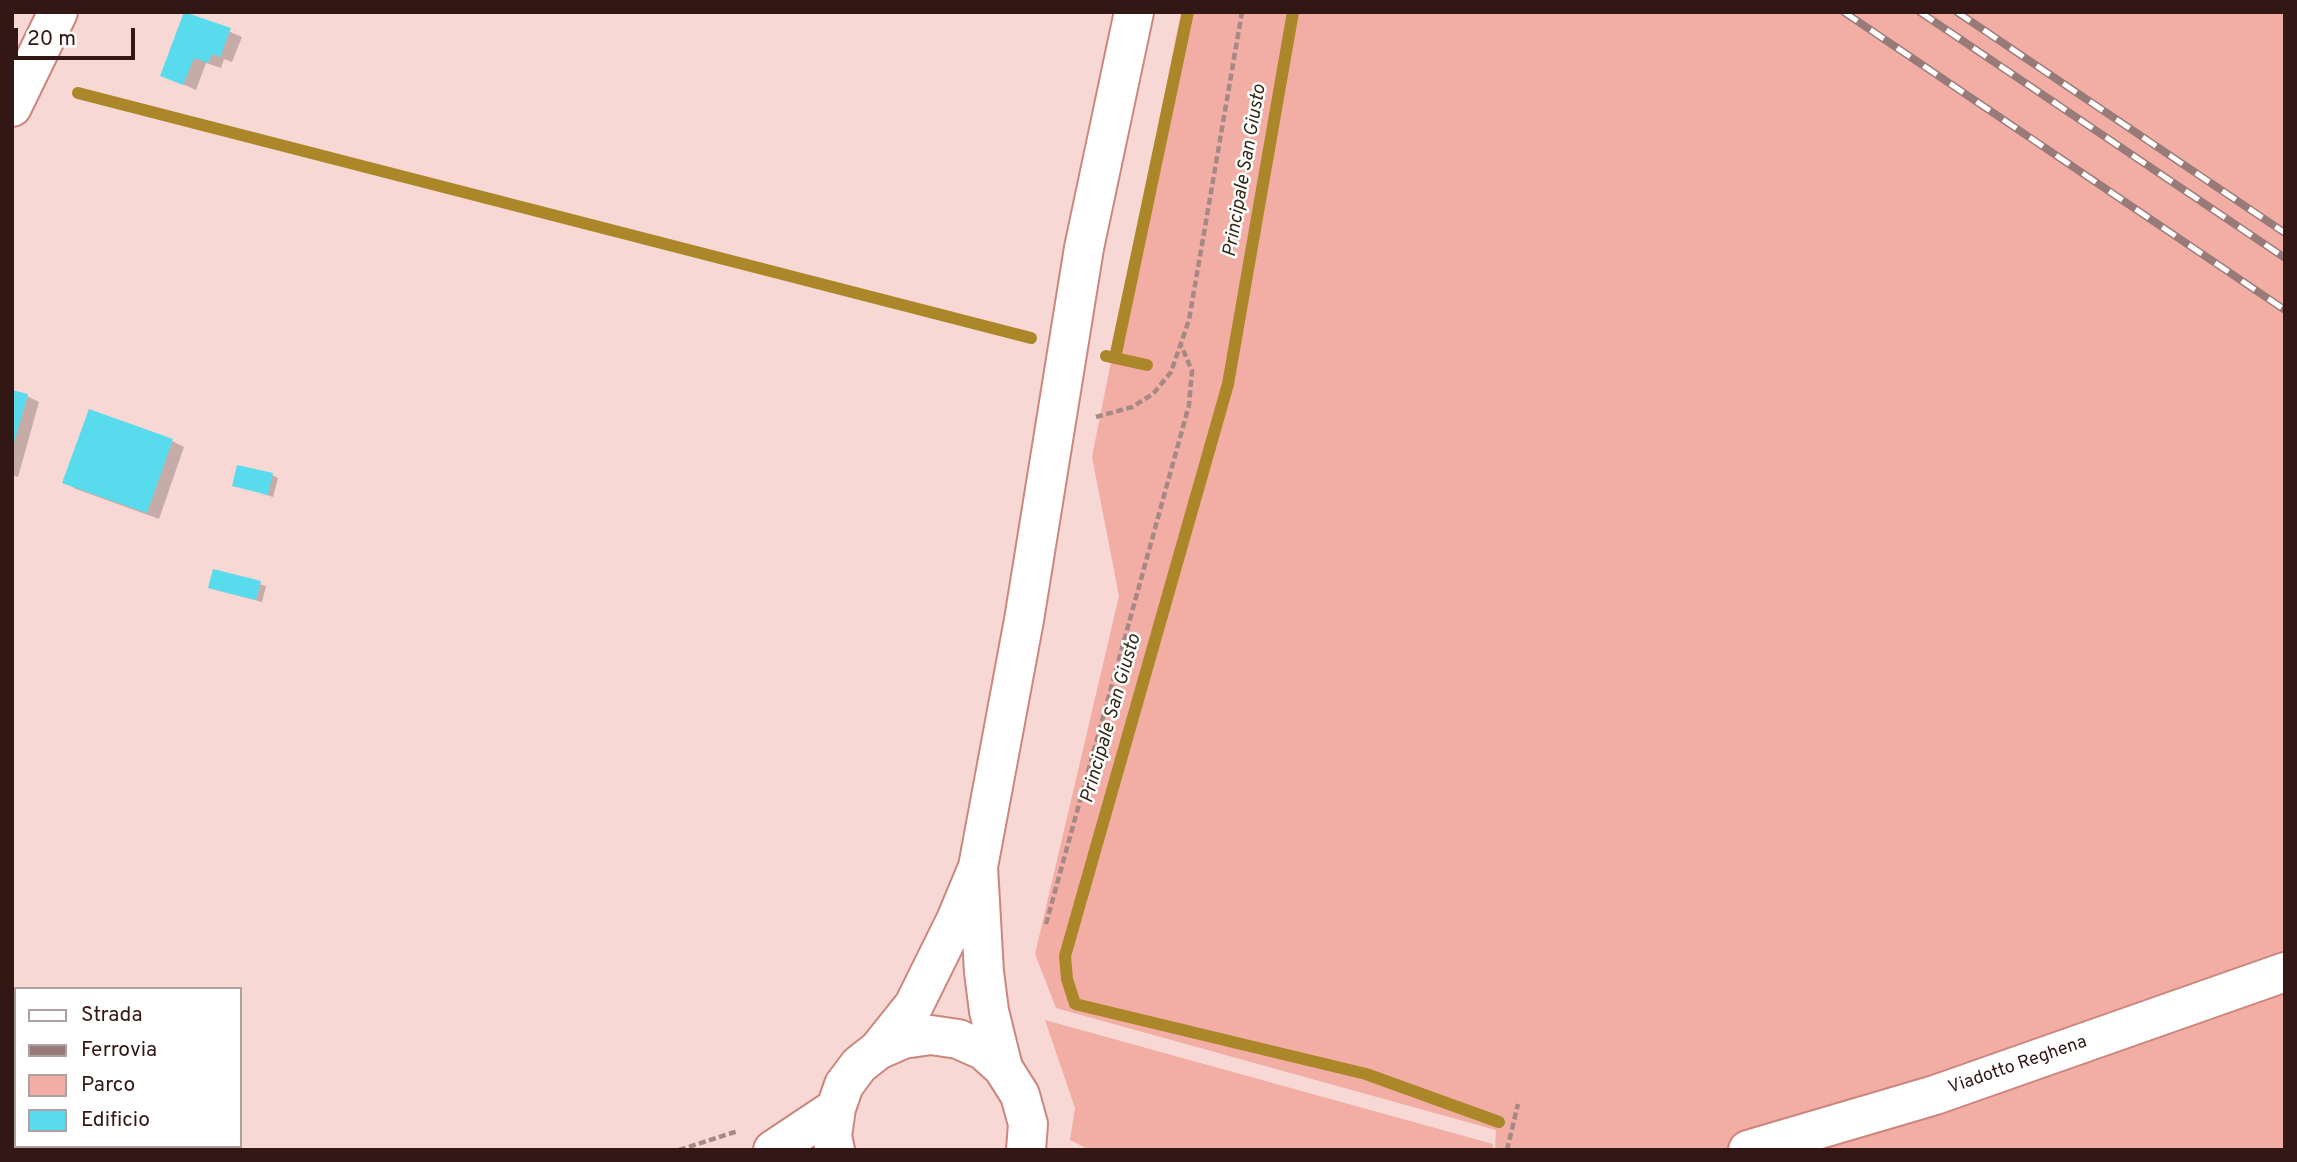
<!DOCTYPE html>
<html>
<head>
<meta charset="utf-8">
<style>
	body { margin:0 }
	#map { position:relative; width:2297px; height:1162px; overflow:hidden; background:#f7d8d4; font-family:Overpass,sans-serif }
	canvas { display:block }
	.frame { position:absolute; inset:0; border:14px solid #321714; pointer-events:none }
	.legend { position:absolute; left:14px; top:987px; width:228px; height:161px; box-sizing:border-box; background:#fff; border:2px solid #ada2a1; margin:0; padding:9px 12px; list-style:none; font-size:21px; color:#321714 }
	.legend li { display:flex; align-items:center; gap:14px; height:35px }
	.legend b { width:35px; border:2px solid #ada2a1 }
	.scale { position:absolute; left:14px; top:28px; width:121px; height:32px; box-sizing:border-box; border:4px solid #321714; border-top:0; padding-left:9px; font-size:21px; line-height:24px; white-space:nowrap; color:#321714; -webkit-text-stroke:5px #fff; paint-order:stroke }
</style>
</head>
<body>
<div id="map">
<canvas width="2297" height="1162"></canvas>
<div class="frame"></div>
<ul class="legend">
<li><b style="height:9px;background:#fff"></b>Strada</li>
<li><b style="height:9px;background:#987b78"></b>Ferrovia</li>
<li><b style="height:19px;background:#f2ada4"></b>Parco</li>
<li><b style="height:19px;background:#58dced"></b>Edificio</li>
</ul>
<div class="scale">20 m</div>
</div>
<script>
const context = document.querySelector('canvas').getContext('2d');
context.lineJoin = 'round';
function fill(path, color) { context.fillStyle = color; context.fill(path, 'evenodd'); }
const toPath = rows => new Path2D(rows.map(r => 'M' + r).join(''));
function strokePath(path, color, width, dash) { context.strokeStyle = color; context.lineWidth = width; context.lineCap = dash ? 'butt' : 'round'; context.setLineDash(dash || []); context.stroke(path); }
function drawText(font, color, halo, rows, align = 'center') {
  context.font = font + ' Overpass,sans-serif'; context.lineWidth = 5; context.setLineDash([]); context.textBaseline = 'middle'; context.strokeStyle = halo; context.fillStyle = color; for (const [text, x, y, turn = 0] of rows) {
    context.save(); context.translate(x, y); context.rotate((+turn || 0) * Math.PI / 180); context.textAlign = isNaN(turn) ? turn : align; if (halo) context.strokeText(text, 0, 0); context.fillText(text, 0, 0); context.restore();
  }
}
fill(toPath([
	[1181,12,2285,12,2285,1150,1495,1150,1496,1130,1056,1008,1035,954,1119,596,1092,457],
	[1045,1020,1493,1144,1492,1150,1090,1150,1070,1140,1075,1108]
]), '#f2ada4');
fill(toPath([
	[186,13,242,37,232,62,224,59,221,68,206,63,196,90,162,75],
	[12,392,27,396,39,402,18,477,12,475],
	[172,441,184,447,159,519,76,489,64,482],
	[272,475,278,478,273,497,234,485],
	[214,571,266,586,262,602,216,590]
]), '#0003');
strokePath(toPath([
	[1293,12,1228,384,1065,956,1067,979,1075,1004,1366,1074,1499,1122],
	[78,93,1031,338],
	[1106,356,1147,365],
	[1115,358,1188,12]
]), '#ab8729', 12);
fill(toPath([
	[184,12,231,28,220,57,212,54,208,63,194,58,183,85,160,76],
	[12,390,28,394,13,446,12,446],
	[89,409,173,439,147,513,62,483],
	[237,465,273,473,268,495,232,486],
	[213,569,261,581,256,600,208,588]
]), '#58dced');
const minor = toPath([
	[12,107,58,12],
	[978,867,1024,620,1084,248,1134,12],
	[878,1050,914,1005,956,920,978,867,984,972,989,1011,1003,1068],
	[773,1150,836,1108],
	[835,1150,832,1136,836,1108,844,1085,859,1065,878,1050,903,1039,931,1035,958,1039,983,1050,1003,1068,1020,1095,1028,1124,1026,1150]
]);
const highway = toPath([
	[1748,1150,1935,1095,2285,972]
]);
strokePath(minor, '#cb867d', 42);
strokePath(highway, '#cb867d', 42);
strokePath(toPath([
	[1096,417,1132,407,1153,394,1171,372,1189,320,1242,12],
	[1046,924,1189,405,1192,371,1181,345],
	[679,1150,738,1131],
	[1507,1150,1518,1104]
]), '#a68985', 4.5, [7, 3.5]);
strokePath(minor, '#fff', 38);
strokePath(highway, '#fff', 38);
const rail = toPath([
	[1844,12,2285,310],
	[1920,12,2285,258],
	[1957,12,2285,233]
]);
strokePath(rail, '#987b78', 8);
strokePath(rail, '#fff', 5, [16]);
drawText('18px', '#321714', '#fff', [
	["Viadotto Reghena",2018,1066,-19]
]);
drawText('italic 19px', '#312915', '#fff', [
	["Principale San Giusto",1246,171,-80],
	["Principale San Giusto",1112,719,-74]
]);
</script>
</body>
</html>
